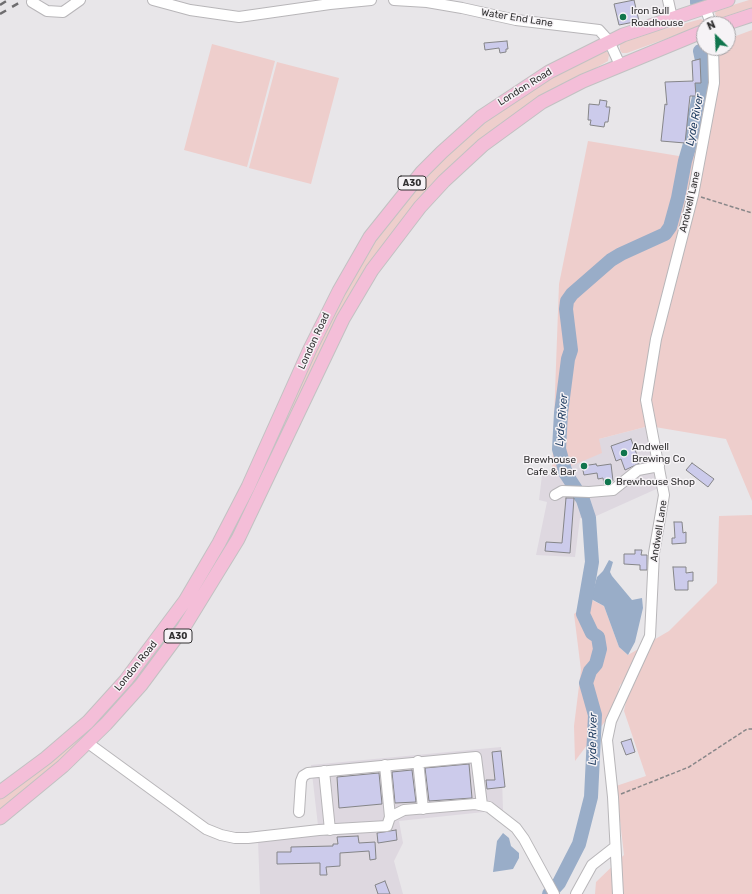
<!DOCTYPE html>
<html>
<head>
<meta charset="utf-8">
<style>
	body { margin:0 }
	#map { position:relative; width:752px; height:894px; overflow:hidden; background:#e8e6e9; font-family:Rubik,sans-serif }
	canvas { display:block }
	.north { position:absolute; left:696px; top:16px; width:40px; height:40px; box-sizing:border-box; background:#f6f3f6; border:1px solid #a8a5a8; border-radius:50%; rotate:336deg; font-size:11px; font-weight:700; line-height:16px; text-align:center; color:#323132 }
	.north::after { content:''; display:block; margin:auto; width:14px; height:18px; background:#10754d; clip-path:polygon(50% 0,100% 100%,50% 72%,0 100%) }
</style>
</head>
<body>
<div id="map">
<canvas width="752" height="894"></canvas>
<div class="north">N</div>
</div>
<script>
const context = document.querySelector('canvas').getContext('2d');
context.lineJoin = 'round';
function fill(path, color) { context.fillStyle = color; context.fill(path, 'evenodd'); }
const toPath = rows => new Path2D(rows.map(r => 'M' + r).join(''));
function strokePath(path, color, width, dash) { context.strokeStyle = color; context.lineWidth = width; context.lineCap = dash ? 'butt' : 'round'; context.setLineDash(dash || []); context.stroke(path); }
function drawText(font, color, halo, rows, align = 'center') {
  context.font = font + ' Rubik,sans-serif'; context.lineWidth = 3; context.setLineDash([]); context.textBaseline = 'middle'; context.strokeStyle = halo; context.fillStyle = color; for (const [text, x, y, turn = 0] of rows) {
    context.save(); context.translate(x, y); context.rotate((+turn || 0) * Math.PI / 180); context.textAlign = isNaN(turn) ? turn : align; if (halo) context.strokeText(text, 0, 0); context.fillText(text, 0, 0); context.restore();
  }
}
fill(toPath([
	[649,426,663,486,594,517,580,518,575,557,536,555,547,502,539,500,542,475,552,474,599,439],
	[501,747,503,810,399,821,403,843,394,861,403,894,260,894,258,840,319,834,311,765]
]), '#ded8e0');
fill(toPath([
	[749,0,752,0,752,8,720,19,716,16,715,13,717,10],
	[701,19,704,21,704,24,695,28,627,53,622,53,620,50,620,44,625,40],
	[752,30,752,501,726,439,649,426,599,439,602,453,552,474,559,284,588,141,691,158,706,48,728,48,728,39],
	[212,44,275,61,247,167,184,150],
	[601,51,606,51,609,54,608,61,531,104,500,124,468,151,394,232,253,502,173,636,103,722,0,813,0,797,23,780,170,630,315,348,366,254,390,219,437,165,469,136,505,107,559,73],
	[277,62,339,78,311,184,249,168],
	[752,515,752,894,595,894,596,882,624,855,616,786,646,776,624,711,631,676,620,685,613,711,575,761,574,726,581,670,574,614,592,600,604,606,619,647,628,655,669,631,717,583,719,516]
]), '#eececc');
fill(toPath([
	[609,560,613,562,610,572,612,576,632,600,642,598,643,608,635,642,628,655,619,647,604,606,591,599,597,577,603,571],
	[503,833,509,838,511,846,519,853,519,858,513,869,493,872,497,841]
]), '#99adc8');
strokePath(toPath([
	[697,0,697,3],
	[549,894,559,883,579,844,591,797,595,715,586,683,590,671,596,664,600,649,598,637,592,633,583,614,592,562,589,518,583,500,566,474,559,449,561,413,568,359,571,350,566,309,567,301,572,294,611,260,621,254,665,234,670,227,678,198,685,161,693,134,695,114,703,80,703,65,700,51]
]), '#99adc8', 14);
const building = toPath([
	[634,0,639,21,619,25,614,4,634,0],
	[507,41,508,49,506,49,506,52,500,53,499,48,485,50,484,43,507,41],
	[700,59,701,83,695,83,696,96,690,96,685,143,661,141,665,104,667,105,665,82,693,81,692,61,700,59],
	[600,100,607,101,606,107,610,107,608,122,605,122,604,127,590,125,591,120,588,120,589,104,599,105,600,100],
	[631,439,640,463,625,470,621,459,616,461,611,446,631,439],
	[692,463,714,479,708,487,686,470,692,463],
	[596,464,597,466,611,464,613,481,604,484,603,478,598,479,597,473,584,475,582,466,596,464],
	[566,498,574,498,570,553,545,551,546,542,562,543,566,498],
	[674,522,682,522,683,533,686,532,686,543,672,544,672,538,675,538,674,522],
	[635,550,642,550,641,555,647,555,647,570,640,570,640,565,624,564,624,554,635,554,635,550],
	[673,567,686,567,686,573,693,572,693,581,688,581,688,590,675,590,673,567],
	[631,739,635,752,626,755,621,742,631,739],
	[501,751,505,787,487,789,486,780,495,780,492,752,501,751],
	[469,764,472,798,429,801,425,768,469,764],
	[412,770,416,802,395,803,392,772,412,770],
	[379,773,382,804,339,808,337,777,379,773],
	[396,830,397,840,378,843,377,833,396,830],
	[358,836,359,843,375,842,376,859,370,860,369,851,340,853,340,866,326,867,327,875,320,875,320,863,277,864,277,852,291,852,291,847,333,846,333,844,338,844,337,837,358,836],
	[385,881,390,894,378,894,375,885,385,881]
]);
fill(building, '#cccbeb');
strokePath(building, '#858588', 1);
const minor = toPath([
	[153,0,190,10,239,17,330,4,371,0],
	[394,0,427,2,462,8,516,20,599,30,609,41,620,65],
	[668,0,672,18],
	[32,2,47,11,63,12,80,0],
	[705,7,711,24],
	[555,495,562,491,589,492,613,490,638,470,659,466],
	[88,743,206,829,221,835,235,838,248,838,319,830,387,826,390,817,404,810,475,804,489,807,516,828,524,839,554,894],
	[418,761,423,809],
	[385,765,390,817],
	[324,771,330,830],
	[299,812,301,781,303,776,308,773,476,757,482,805],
	[576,894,592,865,615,847],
	[618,894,613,797,607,740,611,721,650,636,654,553,664,495,646,400,656,339,693,195,714,83,713,48]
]);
const major = toPath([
	[725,24,752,15],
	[0,792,46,758,88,722,126,680,185,601,219,543,248,487,310,349,339,291,370,237,422,172,442,152,481,117,549,72,623,35,728,0],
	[0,818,63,766,106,724,141,685,184,627,238,539,343,319,372,270,420,207,444,181,483,145,542,102,583,81,704,31]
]);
strokePath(minor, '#b8b6b9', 12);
strokePath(major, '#c2c1c2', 15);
strokePath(toPath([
	[701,197,752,213],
	[621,794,689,767,747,729,752,729]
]), '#898789', 1.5, [4, 2]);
strokePath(minor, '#fff', 10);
strokePath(major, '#f4bed8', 13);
strokePath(toPath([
	[0,5,8,0],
	[0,14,24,0]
]), '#6e6d6f', 2.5, [7, 7]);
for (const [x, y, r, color] of [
	[623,17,4,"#10754d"],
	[624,453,4,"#10754d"],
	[584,466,4,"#10754d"],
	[608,482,4,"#10754d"]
]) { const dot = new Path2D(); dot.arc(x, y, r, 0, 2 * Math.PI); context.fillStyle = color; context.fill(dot); strokePath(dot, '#f6f3f6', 1.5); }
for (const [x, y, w] of [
	[412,183,28],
	[178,636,28]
]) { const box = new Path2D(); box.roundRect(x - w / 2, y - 7, w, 14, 3); context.fillStyle = '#f6f3f6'; context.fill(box); strokePath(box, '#323132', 1); }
drawText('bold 9px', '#323132', null, [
	["A30",412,183],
	["A30",178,636]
]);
drawText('10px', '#323132', '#f6f3f6', [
	["Iron Bull",631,11],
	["Roadhouse",631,23],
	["Andwell",632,447],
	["Brewing Co",632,459],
	["Brewhouse",576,460,"right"],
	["Cafe & Bar",576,472,"right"],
	["Brewhouse Shop",616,482]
], 'left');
drawText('10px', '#323132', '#f6f3f6', [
	["Water End Lane",517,18,9],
	["London Road",525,87,-32],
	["Andwell Lane",690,202,-77],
	["London Road",314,341,-65],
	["Andwell Lane",659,531,-81],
	["London Road",136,666,-51]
]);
drawText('italic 11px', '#19375c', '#f6f3f6', [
	["Lyde River",695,120,-79],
	["Lyde River",562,420,-85],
	["Lyde River",593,739,-89]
]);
</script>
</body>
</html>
